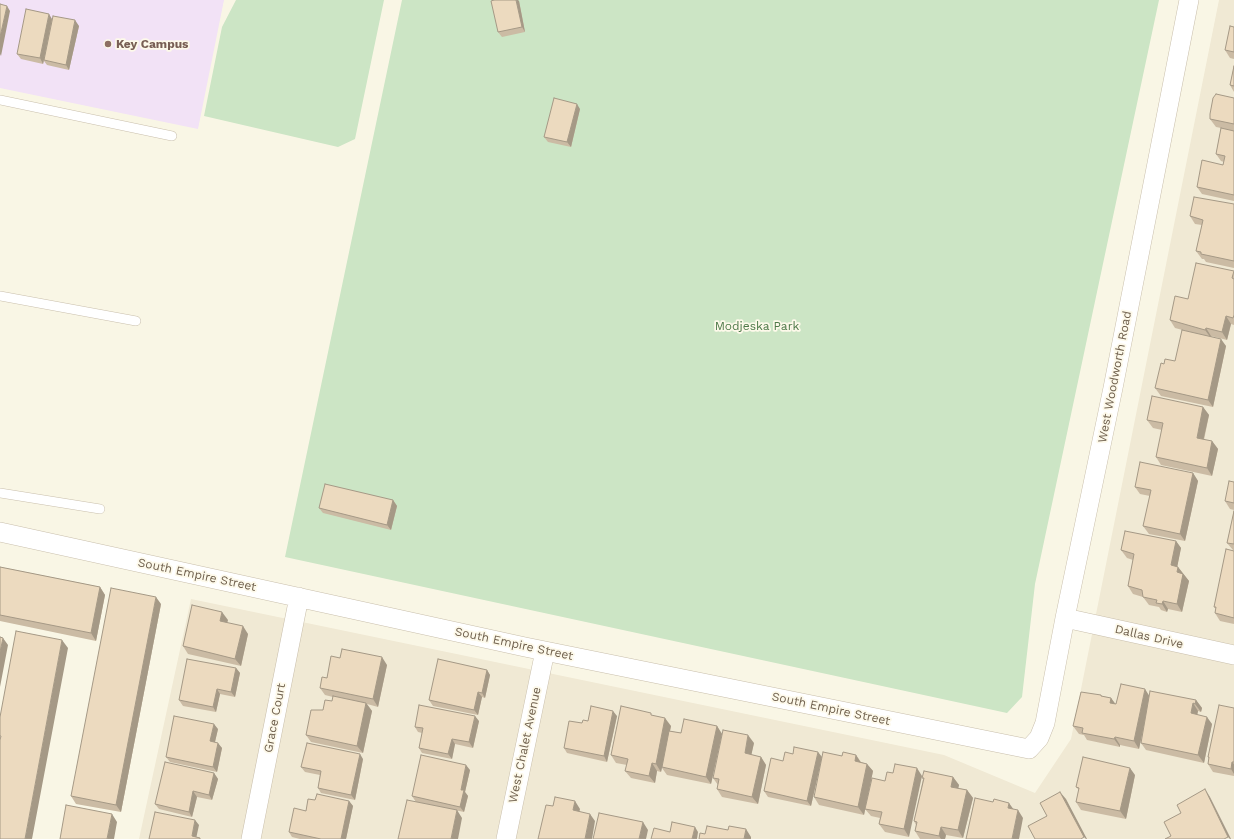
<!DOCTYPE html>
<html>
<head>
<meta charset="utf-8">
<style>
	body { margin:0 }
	canvas { display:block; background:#f9f6e5 }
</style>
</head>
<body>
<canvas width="1234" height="839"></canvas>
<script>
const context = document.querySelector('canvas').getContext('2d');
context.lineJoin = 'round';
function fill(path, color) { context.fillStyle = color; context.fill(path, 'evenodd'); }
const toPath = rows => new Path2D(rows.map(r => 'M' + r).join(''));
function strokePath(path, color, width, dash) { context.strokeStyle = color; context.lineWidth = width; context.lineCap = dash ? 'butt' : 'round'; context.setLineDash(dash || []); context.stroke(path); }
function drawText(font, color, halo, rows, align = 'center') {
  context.font = font + ' "Work Sans",sans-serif'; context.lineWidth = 3.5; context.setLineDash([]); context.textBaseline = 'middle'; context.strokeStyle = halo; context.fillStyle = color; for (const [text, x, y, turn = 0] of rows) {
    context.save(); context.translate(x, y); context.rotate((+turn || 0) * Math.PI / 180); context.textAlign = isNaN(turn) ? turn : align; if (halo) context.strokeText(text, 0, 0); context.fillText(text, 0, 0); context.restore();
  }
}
fill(toPath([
	[1219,0,1234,0,1234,839,139,839,191,599,944,755,1035,793,1071,739]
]), '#f0e9d4');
fill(toPath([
	[0,0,224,0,198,129,0,88]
]), '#f2e2f6');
fill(toPath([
	[236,0,384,0,355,139,338,147,204,116,222,27],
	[402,0,1159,0,1035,584,1022,697,1007,713,285,557]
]), '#cce5c5');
const service = toPath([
	[0,100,172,136],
	[0,296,136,321],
	[0,493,100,509]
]);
const minor = toPath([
	[0,532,525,647,1029,749,1039,738,1045,723,1065,618,1113,388,1189,0],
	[1065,618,1234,655],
	[251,839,299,597],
	[506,839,545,651]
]);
strokePath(service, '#c9bfac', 10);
strokePath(minor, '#c9bfac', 20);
strokePath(service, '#fff', 9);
strokePath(minor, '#fff', 19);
fill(toPath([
	[519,1,525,32,502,37,498,32],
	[52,19,79,26,69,70,47,65,44,61,43,64,21,59,17,54],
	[1234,27,1234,59,1230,58,1225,50],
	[1234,66,1234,92,1230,85],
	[1234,98,1234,201,1202,194,1197,187,1223,165,1224,162,1221,161,1216,154,1221,128,1216,127,1210,119],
	[580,109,571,147,548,142,544,137],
	[1234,204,1234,268,1206,262,1204,259,1202,259,1196,251,1202,225,1195,224,1190,216],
	[1234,271,1234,325,1231,324,1227,340,1211,336,1226,346,1213,407,1161,396,1155,388,1164,364,1175,361,1190,332,1175,328,1170,320,1188,299],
	[1203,407,1209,415,1204,440,1212,441,1218,449,1212,476,1161,465,1156,457,1162,430,1153,428,1147,420],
	[1193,473,1198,481,1185,541,1149,534,1143,526,1150,496,1140,494,1135,487],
	[1234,482,1234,510,1230,509,1225,501],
	[393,500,397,506,391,530,323,513,319,508],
	[1234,511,1234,551,1233,550,1227,543],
	[1176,541,1181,548,1177,567,1178,567,1189,581,1182,612,1168,609,1167,612,1161,610,1159,607,1149,605,1143,597,1133,594,1128,586,1133,560,1127,558,1121,550],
	[1234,551,1234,624,1220,621,1215,613,1216,609,1214,607],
	[0,567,100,587,105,595,96,641,0,621],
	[161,604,121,812,76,804,71,796],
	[228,620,227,623,248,634,241,666,188,654,183,646],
	[340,658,387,665,378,707,367,704,372,711,363,753,311,742,306,735,323,710,332,701,333,697,325,695,320,688],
	[236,668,240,673,235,697,220,694,216,712,183,706,179,700],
	[487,670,490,675,485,698,482,697,478,715,433,706,429,700],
	[1101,695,1102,696,1111,698,1115,704,1116,704,1149,696,1196,700,1202,708,1201,712,1198,711,1197,715,1212,724,1204,763,1146,750,1141,743,1142,734,1139,749,1120,745,1120,747,1087,740,1084,735,1079,734,1073,726],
	[1234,708,1234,776,1213,772,1208,764,1209,759,1208,757],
	[617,716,607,762,567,753,564,748,582,723,588,721],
	[654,716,671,726,670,731,681,733,717,726,722,734,711,784,667,775,662,768,661,772,657,771,655,783,631,778,625,771,627,765,616,763,611,755],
	[479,721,473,748,455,744,452,759,422,753,419,748,422,733,418,732,415,727],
	[218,729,215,742,222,748,217,772,170,762,166,757],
	[754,743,751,755,761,757,766,765,758,804,722,797,717,789,718,785,713,778],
	[793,754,822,757,811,806,768,797,764,791,783,761],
	[856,755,861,762,867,764,873,771,864,815,819,805,814,797,842,756],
	[363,759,355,800,321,793,318,788,320,775,305,772,301,767],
	[470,770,465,792,468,796,464,812,416,802,412,796],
	[214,773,218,779,212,800,197,797,192,817,159,809,155,804],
	[893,773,909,837,885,832,879,824,880,818,871,816,865,809,885,781],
	[1135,775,1126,819,1081,810,1076,802,1079,790,1076,787],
	[953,777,959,785,958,788,967,790,973,798,963,838,946,835,945,839,920,839,915,831,916,825,914,821,923,779,922,778],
	[349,801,353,806,346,839,300,839,292,837,289,832,306,811]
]), '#cbbba4');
fill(toPath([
	[516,0,518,0,519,1,525,32,522,27],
	[7,6,10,11,1,56,0,54,0,37],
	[49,14,52,19,43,64,40,58],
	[75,20,79,26,69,70,66,65],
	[577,104,580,109,571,147,567,142],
	[1226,316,1231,324,1227,340,1222,332],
	[1206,328,1211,336,1211,338,1205,330],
	[1221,339,1226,346,1213,407,1208,400],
	[1203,407,1209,415,1202,446,1197,438],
	[1212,441,1218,449,1212,476,1207,468],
	[1193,473,1198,481,1185,541,1180,534],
	[393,500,397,506,391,530,387,525],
	[1176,541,1181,548,1176,573,1171,565],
	[1178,567,1189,581,1182,612,1177,604,1177,572],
	[100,587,105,595,96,641,91,633],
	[156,597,161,604,121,812,116,805],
	[1163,601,1168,609,1167,612,1162,604],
	[222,612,228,620,225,629,220,621],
	[243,626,248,634,241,666,235,659],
	[3,638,8,645,0,687,0,652],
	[62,640,68,648,32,839,25,839],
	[382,657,387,665,378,707,373,699],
	[236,668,240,673,235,697,231,692],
	[487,670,490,675,485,698,482,693],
	[217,689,220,694,216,712,213,707],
	[1145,689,1150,697,1139,749,1134,741],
	[478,692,482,697,478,715,474,710],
	[1111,698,1117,706,1110,703],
	[1196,700,1202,708,1201,712,1195,704],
	[366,703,372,711,363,753,357,746],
	[1193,703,1198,711,1196,721,1191,713],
	[613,711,617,716,607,762,604,756],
	[475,716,479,721,473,748,469,742],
	[1207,717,1212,724,1204,763,1198,755],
	[665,718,671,726,661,772,656,764],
	[214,724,218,729,214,746,210,741],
	[717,726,722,734,711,784,706,777],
	[748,735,754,743,750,761,745,753],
	[1115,737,1120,745,1120,747,1114,739],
	[452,739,455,744,452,759,448,754],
	[218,743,222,748,217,772,213,767],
	[818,752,822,757,811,806,807,801],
	[360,754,363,759,355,800,351,795],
	[856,755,861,763,855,761],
	[761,757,766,765,758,804,752,797],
	[1232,762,1234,764,1234,774,1231,769],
	[652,763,657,771,655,783,649,776],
	[867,764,873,771,864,815,858,807],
	[466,765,470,770,465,792,468,796,464,812,460,807,461,790],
	[917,768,922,776,909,837,904,829],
	[1130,768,1135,775,1126,819,1120,811],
	[214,773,218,779,212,800,209,795],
	[953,777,959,785,957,794,951,787],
	[1205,789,1210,797,1231,839,1230,839,1228,837],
	[967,790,973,798,963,838,958,830],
	[193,791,197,797,192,817,189,812],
	[1060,792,1066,799,1087,839,1086,839,1084,837],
	[349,801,353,806,346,839,341,839],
	[575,801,580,809,578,818,573,810],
	[1009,803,1014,810,1008,808],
	[457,810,462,818,458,839,451,839],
	[1018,810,1023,818,1019,839,1012,839],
	[112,814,117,822,114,839,107,839],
	[590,814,595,821,592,839,585,839],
	[195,820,199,825,196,839,192,836],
	[643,822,648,830,646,839,639,839],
	[695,827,698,832,697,839,692,839],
	[941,827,946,835,945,839,941,839,939,836],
	[746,829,751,837,751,839,744,839]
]), '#a59986');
const building = toPath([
	[494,0,516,0,522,27,498,32,491,1,494,0],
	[0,4,7,6,0,37,0,4],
	[26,9,49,14,40,58,17,54,26,9],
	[53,16,75,20,66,65,44,60,53,16],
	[1230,26,1234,27,1234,52,1225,50,1230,26],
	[1234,66,1234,86,1230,85,1234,66],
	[1216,94,1234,98,1234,124,1210,119,1210,114,1213,98,1216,94],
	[554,98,577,104,567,142,544,137,554,98],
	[1221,128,1234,131,1234,195,1197,187,1202,160,1223,165,1225,156,1216,154,1221,128],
	[1194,197,1234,204,1234,261,1201,254,1201,252,1196,251,1203,220,1190,216,1194,197],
	[1196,263,1234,271,1232,278,1234,279,1234,315,1233,318,1226,316,1222,332,1206,328,1205,330,1170,320,1175,296,1188,299,1196,263],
	[1182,330,1221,339,1208,400,1155,388,1161,363,1164,364,1165,359,1175,361,1182,330],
	[1152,396,1203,407,1197,438,1212,441,1207,468,1156,457,1163,423,1147,420,1152,396],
	[1140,462,1193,473,1180,534,1143,526,1151,490,1135,487,1140,462],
	[1229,481,1234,482,1234,503,1225,501,1229,481],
	[325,484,393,500,387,525,319,508,325,484],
	[1234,511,1234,544,1227,543,1234,511],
	[1125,531,1176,541,1171,565,1178,567,1177,572,1183,574,1177,604,1163,601,1162,604,1156,603,1157,600,1143,597,1142,590,1128,586,1134,554,1121,550,1125,531],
	[1226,549,1234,551,1234,618,1215,613,1216,607,1214,607,1226,549],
	[0,567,100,587,91,633,0,615,0,567],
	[111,588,156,597,116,805,71,796,111,588],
	[192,605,222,612,220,621,243,626,235,659,183,646,192,605],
	[16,631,62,640,25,839,0,839,0,740,1,736,0,736,0,717,16,631],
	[0,637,3,638,0,652,0,637],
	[342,649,382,657,373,699,320,688,322,677,327,678,331,656,340,658,342,649],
	[187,659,236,668,231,692,217,689,213,707,179,700,187,659],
	[438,659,487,670,482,693,478,692,474,710,429,700,438,659],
	[1121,684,1145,689,1134,741,1115,737,1114,739,1082,733,1083,728,1073,726,1081,692,1101,695,1101,696,1111,698,1110,703,1116,704,1121,684],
	[1150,691,1196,700,1195,704,1193,703,1191,713,1207,717,1198,755,1141,743,1150,691],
	[333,696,366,703,357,746,306,735,311,710,323,710,325,700,332,701,333,696],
	[419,705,475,716,469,742,452,739,448,754,419,748,423,728,415,727,419,705],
	[1219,705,1234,708,1234,762,1232,762,1231,769,1208,764,1209,757,1208,757,1219,705],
	[591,706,613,711,604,756,564,748,569,721,582,723,583,720,588,721,591,706],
	[621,706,651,713,651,715,665,718,656,764,652,763,649,776,625,771,628,759,611,755,621,706],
	[174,716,214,724,210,741,218,743,213,767,166,757,174,716],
	[684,719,717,726,706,777,662,767,669,731,681,733,684,719],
	[723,730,748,735,745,753,761,757,752,797,717,789,719,779,713,778,723,730],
	[307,743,360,754,351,795,318,788,321,771,301,767,307,743],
	[794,747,818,752,807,801,764,791,771,758,783,761,785,752,793,754,794,747],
	[823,752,842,756,843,752,856,755,855,761,867,764,858,807,814,797,823,752],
	[421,755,466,765,461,790,464,790,460,807,412,796,421,755],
	[1083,757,1130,768,1120,811,1076,802,1079,788,1076,787,1083,757],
	[165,762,214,773,209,795,193,791,189,812,155,804,165,762],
	[895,764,917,768,904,829,879,824,882,812,865,809,872,778,885,781,887,772,893,773,895,764],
	[924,771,953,777,951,787,967,790,958,830,941,827,939,836,915,831,917,822,914,821,924,778,922,778,924,771],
	[1205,789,1228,837,1224,839,1165,839,1171,836,1164,822,1181,813,1177,805,1205,789],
	[1060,792,1084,837,1081,839,1035,839,1028,826,1047,816,1040,803,1060,792],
	[317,794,349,801,341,839,321,839,289,832,294,808,306,811,308,799,315,800,317,794],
	[555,797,575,801,573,810,590,814,585,839,538,839,546,805,553,806,555,797],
	[975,798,993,802,994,799,1009,803,1008,808,1018,810,1012,839,966,839,975,798],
	[407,800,457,810,451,839,398,839,407,800],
	[66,805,112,814,107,839,60,839,66,805],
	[155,812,195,820,192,836,200,838,200,839,149,839,155,812],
	[599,813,643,822,639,839,593,839,599,813],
	[672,822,695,827,692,839,651,839,654,828,670,832,672,822],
	[707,826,728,830,729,826,746,829,744,839,699,839,700,833,705,834,707,826]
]);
fill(building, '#ecdabf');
strokePath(building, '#a59986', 1);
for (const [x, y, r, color] of [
	[108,44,4,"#8d6e63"]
]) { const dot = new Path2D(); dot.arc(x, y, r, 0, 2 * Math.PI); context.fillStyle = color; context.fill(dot); strokePath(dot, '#fdf9ea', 1.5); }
drawText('bold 12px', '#785e54', '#fdf9ea', [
	["Key Campus",116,44]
], 'left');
drawText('12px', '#4e7a49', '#fdf9ea', [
	["Modjeska Park",757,326]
]);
drawText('12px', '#6f604d', '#fdf9ea', [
	["West Woodworth Road",1115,377,-79],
	["South Empire Street",197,575,12],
	["Dallas Drive",1149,637,13],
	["South Empire Street",514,644,12],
	["South Empire Street",831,709,12],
	["Grace Court",275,718,-79],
	["West Chalet Avenue",525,745,-78]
]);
</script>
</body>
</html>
